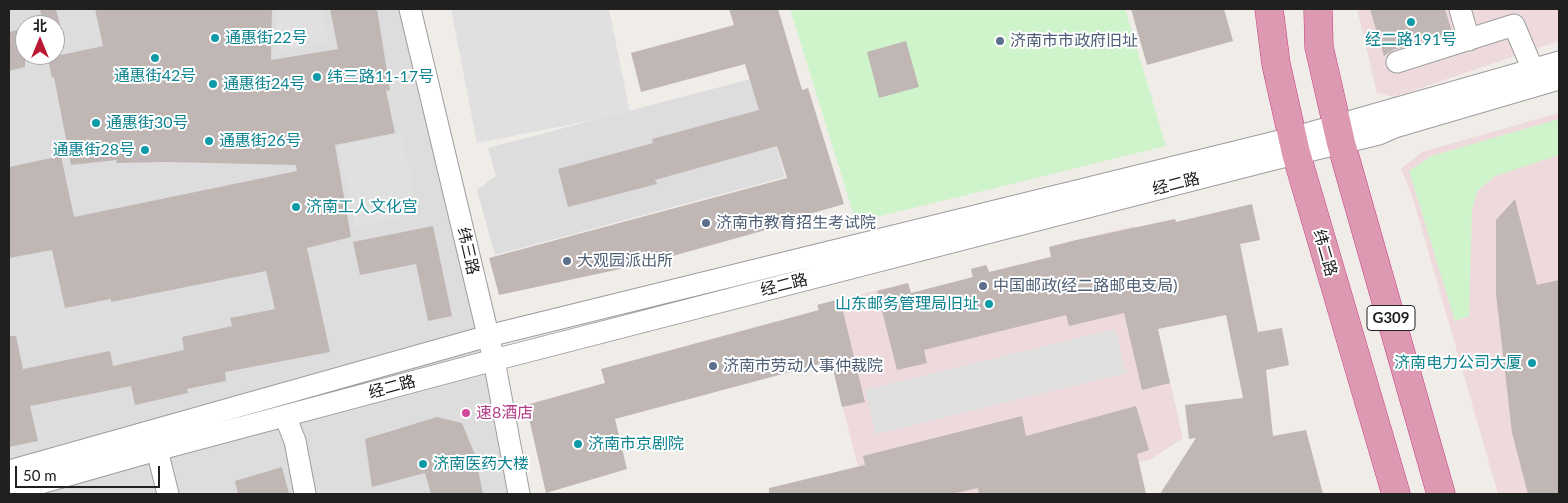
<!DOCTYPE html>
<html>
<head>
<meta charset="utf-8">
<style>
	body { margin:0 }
	#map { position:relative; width:1568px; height:503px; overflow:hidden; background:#f0ece8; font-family:Lato,"Noto Sans SC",sans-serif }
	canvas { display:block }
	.frame { position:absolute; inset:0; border:10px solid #202020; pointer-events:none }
	.north { position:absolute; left:15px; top:15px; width:50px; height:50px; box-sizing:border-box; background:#fff; border:1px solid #a6a6a6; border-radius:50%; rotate:0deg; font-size:14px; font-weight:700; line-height:20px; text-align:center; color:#202020 }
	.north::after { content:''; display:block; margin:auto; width:18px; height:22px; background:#ba1734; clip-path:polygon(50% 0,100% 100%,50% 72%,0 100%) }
	.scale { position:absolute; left:15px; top:466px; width:145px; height:22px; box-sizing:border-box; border:2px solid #202020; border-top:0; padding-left:6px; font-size:15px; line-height:18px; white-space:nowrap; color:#202020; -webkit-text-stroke:4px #fff; paint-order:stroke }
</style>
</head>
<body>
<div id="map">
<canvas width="1568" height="503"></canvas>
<div class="frame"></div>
<div class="north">北</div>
<div class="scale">50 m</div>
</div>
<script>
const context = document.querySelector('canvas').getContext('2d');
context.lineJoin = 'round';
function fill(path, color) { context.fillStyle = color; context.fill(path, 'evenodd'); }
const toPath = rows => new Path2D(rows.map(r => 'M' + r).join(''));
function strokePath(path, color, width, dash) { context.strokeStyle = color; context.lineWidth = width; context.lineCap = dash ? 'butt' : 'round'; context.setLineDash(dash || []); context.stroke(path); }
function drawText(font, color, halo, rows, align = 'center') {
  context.font = font + ' Lato,"Noto Sans SC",sans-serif'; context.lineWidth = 4; context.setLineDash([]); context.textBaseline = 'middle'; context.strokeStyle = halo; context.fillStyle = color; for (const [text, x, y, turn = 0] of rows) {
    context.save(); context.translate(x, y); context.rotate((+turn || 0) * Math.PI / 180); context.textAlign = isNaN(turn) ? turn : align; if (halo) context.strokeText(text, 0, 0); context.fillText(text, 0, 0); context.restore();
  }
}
fill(toPath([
	[9,9,412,9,512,494,9,494],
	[25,25,55,25,55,55,25,55],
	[758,77,785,177,495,255,477,190,496,176,488,148]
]), '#deddde');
fill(toPath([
	[1357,9,1559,9,1559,41,1394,97,1377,93],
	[1559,113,1559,494,1498,494,1412,195,1401,169,1422,152],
	[1134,226,1183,438,1151,459,1011,494,865,494,817,305,886,288,887,291,903,287,902,284,908,283,911,293,972,278,971,269,986,265,990,272,1051,257,1049,247,1072,245,1072,241]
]), '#eedadc');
fill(toPath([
	[790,9,1125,9,1166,146,856,222],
	[1559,119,1559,155,1495,176,1477,191,1472,210,1469,316,1455,321,1409,171,1431,156]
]), '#cff4cb');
fill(toPath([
	[276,9,322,9,328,43,277,52],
	[451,9,609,9,630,113,477,143],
	[402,133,418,214,355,227,339,146],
	[1115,329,1126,373,876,434,865,390]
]), '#e0e0e0');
fill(toPath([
	[40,9,56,9,60,25,43,25],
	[95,9,272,9,271,60,338,49,330,9,377,9,390,90,386,91,395,133,335,145,351,237,307,248,330,352,225,372,226,381,187,389,188,393,135,405,131,386,30,406,38,441,9,447,9,336,16,336,23,369,110,351,113,366,184,350,182,337,232,326,230,318,275,309,266,271,111,302,111,299,65,308,52,250,9,258,9,167,61,156,74,217,297,171,296,165,167,162,116,163,117,160,71,165,54,77,52,78,47,55,61,55,103,46],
	[729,9,778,9,802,90,808,88,844,204,779,223,780,226,644,264,499,295,489,258,787,178,777,146,655,180,657,184,568,207,558,169,653,143,652,139,759,110,745,64,641,92,631,53,734,25],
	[1131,9,1224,9,1233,41,1147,65],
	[1370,9,1445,9,1452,32,1393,50,1384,56],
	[25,28,25,67,9,71,9,32],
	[906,41,919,87,879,98,867,52],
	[1515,199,1537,285,1559,280,1559,494,1528,494,1512,433,1496,294,1496,220],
	[1252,204,1260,240,1240,244,1258,332,1282,328,1289,365,1266,370,1273,436,1306,430,1323,494,1160,494,1196,438,1189,439,1185,405,1243,398,1226,315,1158,329,1170,383,1142,390,1124,313,1069,326,1066,315,924,350,927,363,897,370,877,291,908,283,911,293,973,277,971,269,986,265,989,272,1051,257,1049,247,1072,241,1175,219,1176,222],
	[433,226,452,316,428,321,416,264,360,275,353,242],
	[840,299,865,402,842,407,831,361,615,419,627,469,546,493,526,405,605,383,601,369,819,310,817,305],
	[1136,406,1149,450,1137,454,1146,494,979,494,978,488,951,494,769,494,769,488,865,465,863,456,1022,416,1026,436],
	[437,417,462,423,475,455,483,494,431,494,425,473,372,487,365,439],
	[282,467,289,494,238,494,235,481]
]), '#c0b7b5');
const minor = toPath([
	[410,9,494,360,519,494],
	[1460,9,1469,40],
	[1397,62,1514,25,1533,70],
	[285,416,295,441,305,494],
	[157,450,168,494],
	[9,471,488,336,1292,138,1559,62],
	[9,492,157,450,494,360,1270,160,1379,134,1395,127,1559,79]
]);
const highway = toPath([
	[1269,9,1276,64,1296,153,1396,494],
	[1318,9,1319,47,1341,143,1441,494]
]);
strokePath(minor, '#9d9d9d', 23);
strokePath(highway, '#c83b84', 29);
strokePath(minor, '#fff', 21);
strokePath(highway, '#de99b2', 28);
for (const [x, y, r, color] of [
	[1411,22,5,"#0f9aa8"],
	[215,38,5,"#0f9aa8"],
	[1000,41,5,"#5c6f8a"],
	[155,58,5,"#0f9aa8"],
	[317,77,5,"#0f9aa8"],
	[213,84,5,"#0f9aa8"],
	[96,123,5,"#0f9aa8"],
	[209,141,5,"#0f9aa8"],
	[145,150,5,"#0f9aa8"],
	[296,207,5,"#0f9aa8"],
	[706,223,5,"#5c6f8a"],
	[567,261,5,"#5c6f8a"],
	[983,286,5,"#5c6f8a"],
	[989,304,5,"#0f9aa8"],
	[1532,363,5,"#0f9aa8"],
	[713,366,5,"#5c6f8a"],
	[466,413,5,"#d1479c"],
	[578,444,5,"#0f9aa8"],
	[423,464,5,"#0f9aa8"]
]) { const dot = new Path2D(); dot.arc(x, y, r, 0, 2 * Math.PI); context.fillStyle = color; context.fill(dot); strokePath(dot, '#fff', 2); }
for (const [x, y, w] of [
	[1391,318,48]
]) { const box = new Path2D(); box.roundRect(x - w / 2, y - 12.5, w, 25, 4); context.fillStyle = '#fff'; context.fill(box); strokePath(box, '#202020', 1); }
drawText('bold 15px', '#202020', null, [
	["G309",1391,318]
]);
drawText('16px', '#0d838f', '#fff', [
	["通惠街22号",225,38],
	["经二路191号",1411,40,"center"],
	["通惠街42号",155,76,"center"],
	["纬三路11-17号",327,77],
	["通惠街24号",223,84],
	["通惠街30号",106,123],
	["通惠街26号",219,141],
	["通惠街28号",135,150,"right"],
	["济南工人文化宫",306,207],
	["山东邮务管理局旧址",979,304,"right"],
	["济南电力公司大厦",1522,363,"right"],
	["济南市京剧院",588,444],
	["济南医药大楼",433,464]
], 'left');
drawText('16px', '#4e5e75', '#fff', [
	["济南市市政府旧址",1010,41],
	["济南市教育招生考试院",716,223],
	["大观园派出所",577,261],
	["中国邮政(经二路邮电支局)",993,286],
	["济南市劳动人事仲裁院",723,366]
], 'left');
drawText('16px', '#202020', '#fff', [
	["经二路",1176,184,-14],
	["纬三路",468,251,77],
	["纬二路",1325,253,74],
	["经二路",784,285,-14],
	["经二路",392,387,-15]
]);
drawText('16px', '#b23c85', '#fff', [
	["速8酒店",476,413]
], 'left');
</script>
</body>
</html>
